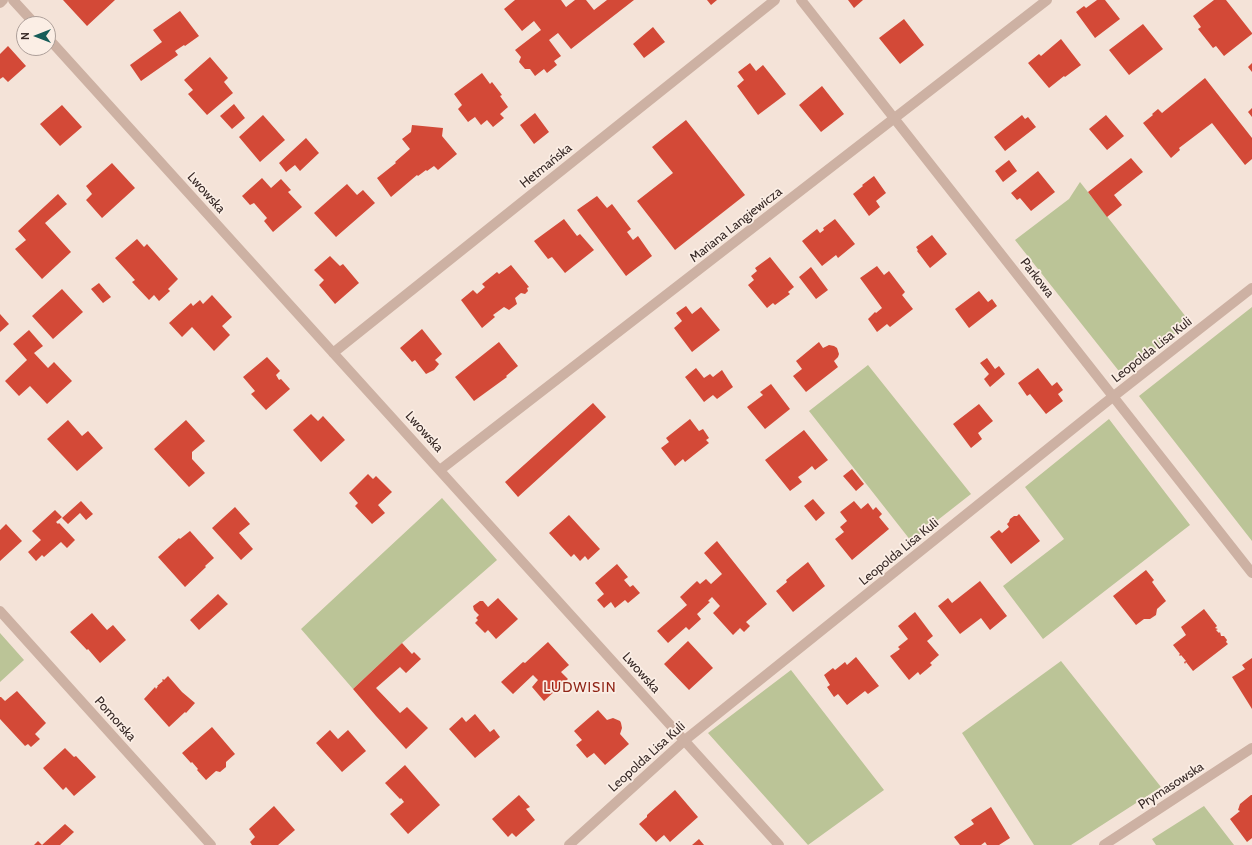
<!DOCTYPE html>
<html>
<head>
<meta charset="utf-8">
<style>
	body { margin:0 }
	#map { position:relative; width:1252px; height:845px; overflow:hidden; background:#f4e3d8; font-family:Cabin,sans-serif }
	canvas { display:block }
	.north { position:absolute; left:16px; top:16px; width:40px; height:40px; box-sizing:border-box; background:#fbeee5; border:1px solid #ad9f99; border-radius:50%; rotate:270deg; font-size:11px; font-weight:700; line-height:16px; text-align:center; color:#372926 }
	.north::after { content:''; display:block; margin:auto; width:14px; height:18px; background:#175d59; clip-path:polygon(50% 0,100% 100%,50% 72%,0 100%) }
</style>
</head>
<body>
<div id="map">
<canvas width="1252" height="845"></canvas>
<div class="north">N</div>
</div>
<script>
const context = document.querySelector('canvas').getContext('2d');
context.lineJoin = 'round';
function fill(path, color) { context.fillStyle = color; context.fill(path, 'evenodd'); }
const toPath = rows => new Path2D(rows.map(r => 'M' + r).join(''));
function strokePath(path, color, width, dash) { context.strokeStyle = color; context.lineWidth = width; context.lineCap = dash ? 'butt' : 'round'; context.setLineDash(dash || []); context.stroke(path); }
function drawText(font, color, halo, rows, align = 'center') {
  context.font = font + ' Cabin,sans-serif'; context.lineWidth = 3.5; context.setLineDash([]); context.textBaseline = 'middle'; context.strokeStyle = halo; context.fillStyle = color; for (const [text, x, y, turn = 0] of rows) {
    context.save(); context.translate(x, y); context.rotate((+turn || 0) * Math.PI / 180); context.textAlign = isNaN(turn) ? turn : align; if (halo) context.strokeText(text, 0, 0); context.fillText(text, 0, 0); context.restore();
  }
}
fill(toPath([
	[1080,182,1190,322,1122,375,1015,240,1069,199],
	[1252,307,1252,541,1139,396],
	[868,365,971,494,911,541,809,411],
	[1109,419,1190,525,1043,639,1003,586,1064,539,1025,487],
	[442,498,497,560,402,643,353,689,301,629],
	[0,633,24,660,0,682],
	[1061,661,1161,787,1071,845,1034,845,962,733],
	[791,670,884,790,808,845,708,733],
	[1204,806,1234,845,1156,845,1152,839]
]), '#bbc497');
fill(toPath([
	[63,0,115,0,87,26],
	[515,0,561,0,566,7,575,0,586,0,594,10,607,0,634,0,571,49,558,33,549,40,561,56,554,61,557,65,547,73,544,69,535,76,530,69,525,69,519,62,521,57,515,50,541,30,534,21,522,31,504,9],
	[707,0,717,0,711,5],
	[848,0,863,0,854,8],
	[1097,0,1105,0,1120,19,1095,38,1076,12,1084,6,1086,8],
	[1214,0,1226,0,1252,33,1252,34,1224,56,1216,46,1213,48,1198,29,1201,27,1193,16],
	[180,11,199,36,185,46,184,45,175,51,178,55,141,81,130,65,162,42,153,30],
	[904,19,924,45,900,64,879,38],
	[1143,24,1163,49,1129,75,1109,50],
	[653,27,665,42,644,58,633,44],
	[1061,39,1081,65,1065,77,1064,76,1049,88,1028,63,1039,54,1041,56],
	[8,46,26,66,8,82,3,77,0,79,0,54],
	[210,57,228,78,224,82,233,93,207,115,188,94,193,90,184,80],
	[750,63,756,71,763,65,786,94,758,115,737,86,744,80,738,72],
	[1252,63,1252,72,1248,67],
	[482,73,490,84,492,82,502,95,500,96,508,107,500,114,504,118,493,127,487,120,481,125,475,117,468,122,458,109,462,105,454,94],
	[1205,78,1252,138,1252,159,1245,165,1212,123,1179,148,1180,150,1171,158,1143,123,1153,115,1152,114,1158,109,1162,113],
	[822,86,844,114,821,132,799,105],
	[234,104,245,118,232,129,220,116],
	[62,105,82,127,60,146,40,124],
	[1252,108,1252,117,1248,112],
	[535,113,549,132,534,144,520,125],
	[263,115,285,140,260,162,239,137],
	[1022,115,1025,119,1028,117,1036,127,1005,151,994,137],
	[1106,115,1124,136,1107,150,1089,129],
	[686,120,745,195,675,250,637,201,673,173,652,147],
	[412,125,443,128,442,136,457,154,438,170,434,166,427,171,426,170,418,176,417,175,391,197,377,178,396,163,395,162,410,149,402,139,411,132],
	[306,138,319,153,300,171,295,165,286,172,279,163],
	[1131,158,1143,172,1114,195,1122,205,1107,217,1088,192],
	[1009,160,1017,171,1003,182,995,171],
	[112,163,135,188,102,218,86,200,92,194,86,186],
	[1038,171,1055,192,1031,211,1020,198,1017,200,1011,193],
	[874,176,886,193,876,201,880,207,869,216,853,194,863,186,862,185],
	[262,178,271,188,281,179,291,190,288,192,302,207,273,232,264,221,267,218,254,203,250,205,242,196],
	[347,184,357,195,363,190,375,203,336,237,314,213],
	[58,194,67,204,45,223,71,252,42,279,15,249,26,240,18,231],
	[597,196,607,208,612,204,631,229,627,232,633,240,638,236,652,256,626,276,577,210],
	[564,219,577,236,580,234,594,250,565,273,552,257,548,259,534,241],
	[835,219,855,244,838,258,836,255,822,266,802,241,817,229,820,233,824,230,823,228],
	[932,235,947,254,930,268,917,251,918,250,916,247],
	[137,239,144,247,147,244,178,279,168,289,170,291,159,301,154,295,149,300,132,282,135,280,115,258],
	[330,256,340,266,343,264,359,283,335,304,319,285,324,280,314,270],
	[770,257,794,287,788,292,790,294,775,305,773,303,767,308,748,285,754,280,751,276,757,271,755,268],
	[511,265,529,287,527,288,528,291,525,294,521,293,515,298,517,304,509,310,504,307,493,315,495,317,482,328,461,300,473,290,477,294,485,287,482,284,497,272,499,274],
	[877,266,884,275,889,271,905,292,902,295,913,309,890,327,887,324,877,332,868,319,875,312,876,313,882,308,860,278],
	[811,267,828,290,816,299,799,277],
	[99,283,111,297,103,303,91,289],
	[62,289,83,312,53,339,32,316],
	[979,291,988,302,992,299,997,306,969,328,955,309],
	[212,295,232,317,222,326,230,335,214,351,192,327,182,337,169,323,191,303,193,306,200,300,203,304],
	[686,306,692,314,701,307,720,330,692,352,674,328,682,321,676,313],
	[0,314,9,324,0,332],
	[422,329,442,354,435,360,439,364,434,370,426,374,415,360,412,362,400,348],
	[29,330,43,346,34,353,48,368,54,362,72,381,47,404,30,386,19,396,5,381,27,360,13,344],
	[499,342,518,366,506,376,507,377,474,401,455,377],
	[819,342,823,348,829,345,834,346,837,348,839,354,838,357,834,361,838,367,806,392,793,376,802,369,796,361],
	[267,357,280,371,276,375,279,380,281,379,290,389,266,410,251,394,255,391,243,377],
	[987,358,995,369,999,366,1005,374,990,387,984,379,989,374,980,363],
	[696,368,704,378,710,374,713,377,722,370,733,387,717,399,713,395,704,402,685,377],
	[1038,368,1052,386,1057,382,1063,390,1058,394,1063,401,1046,414,1030,394,1027,396,1018,383],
	[771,384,790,409,765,429,747,407,763,395,760,392],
	[593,403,606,417,518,497,505,482],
	[979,404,993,421,978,433,982,439,971,448,953,424],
	[311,414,318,421,323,416,345,440,321,462,293,430],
	[690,419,699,431,703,429,709,438,706,440,709,443,685,462,683,459,675,466,661,448,669,442,666,438],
	[68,420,82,436,88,431,103,448,77,471,47,439],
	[186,420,205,441,192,452,192,459,205,473,189,487,154,449],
	[804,430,828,460,815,470,812,466,805,472,798,477,802,482,790,491,765,460],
	[852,469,864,484,856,491,843,476],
	[368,474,373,479,376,476,392,492,378,505,385,513,372,524,355,506,358,503,349,493],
	[813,499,825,513,816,521,804,506],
	[81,501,93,514,86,520,80,513,68,524,62,518],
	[854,501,861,509,868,503,873,510,876,507,882,514,879,517,889,529,852,560,835,539,844,532,840,527,847,521,840,512],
	[235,507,250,524,239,533,253,549,241,560,212,528],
	[55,510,62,517,56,522,58,524,59,523,75,540,67,548,61,542,44,557,42,555,36,561,28,552,41,540,32,531],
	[1019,514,1040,541,1011,564,990,537,999,530,1002,533,1009,527,1007,524,1009,522,1010,519,1014,516,1017,516],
	[569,515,600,549,588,560,585,556,580,561,574,554,571,557,549,533],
	[6,524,22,541,0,561,0,530],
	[190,531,214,558,205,566,206,567,185,587,158,557,179,538,180,539],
	[717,541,767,604,746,622,750,626,744,632,740,628,733,635,713,613,720,606,712,597,708,601,710,602,697,614,701,619,689,630,686,627,668,643,657,631,687,605,680,597,697,581,700,584,706,579,711,584,722,574,704,553],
	[808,562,825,586,793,612,776,591,787,582,786,580],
	[617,564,628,577,624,580,630,587,633,585,640,593,628,603,625,600,615,608,611,602,604,608,597,600,604,594,595,583],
	[1146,570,1154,580,1152,582,1166,601,1157,609,1156,615,1150,619,1144,619,1136,625,1113,596],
	[980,581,1007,616,990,630,981,618,960,634,938,606,948,598,952,603],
	[218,594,228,604,199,630,190,620],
	[498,598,518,619,496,639,488,630,485,633,475,623,478,620,476,618,479,615,474,610,473,606,480,601,483,601,488,607],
	[1204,609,1217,626,1215,628,1218,629,1216,630,1219,633,1220,632,1221,636,1224,636,1227,640,1226,642,1228,644,1193,671,1186,662,1185,664,1184,662,1186,661,1181,655,1180,656,1179,655,1180,654,1173,645,1186,635,1181,627],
	[915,612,933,636,927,641,939,655,930,663,932,665,920,675,918,672,909,680,890,656,900,649,898,647,908,639,898,626],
	[92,613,107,630,113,625,126,640,100,663,88,649,87,650,70,632],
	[688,641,713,668,689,690,664,664],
	[548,642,569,665,561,672,568,679,544,701,532,687,538,680,533,675,513,694,501,682,523,662,525,663],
	[402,643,412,654,414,652,421,659,406,673,400,667,376,688,400,713,407,707,428,728,406,749,376,716,353,689],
	[856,657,879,686,868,694,865,691,847,705,838,694,834,697,827,687,830,685,824,675,833,668,835,670,845,662,847,665],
	[1252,658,1252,709,1232,677,1245,669,1242,665],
	[168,676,182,692,195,703,186,713,185,712,169,727,144,699,155,687,156,689,158,686,157,686,163,681,162,680,163,679,164,680],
	[17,691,46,723,35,734,40,739,31,747,28,744,25,746,0,719,0,697,1,697,5,701],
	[598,710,607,720,613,718,620,721,621,723,622,728,620,734,629,744,605,765,594,753,587,758,576,745,582,740,574,731],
	[475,714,490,732,494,729,500,737,475,758,449,729,462,717,466,722],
	[212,727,235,754,226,762,226,767,220,772,216,771,206,780,197,770,198,769,192,762,191,763,182,753],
	[330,730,338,739,348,730,366,751,342,772,316,743],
	[65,748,74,757,76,756,96,777,74,796,66,787,63,790,43,768],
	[405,765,440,805,408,834,390,814,404,802,401,798,400,799,385,783],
	[675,790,698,817,670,842,664,835,656,842,639,824,647,817,647,815],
	[519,795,530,807,526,809,535,820,516,837,512,833,508,837,492,819],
	[1251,795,1252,795,1252,838,1247,842,1230,819,1240,811,1238,810,1240,804],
	[274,806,295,830,278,845,252,845,250,842,255,837,249,829],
	[991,807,1010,838,999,845,987,845,985,842,981,845,960,845,954,837,974,824,971,820],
	[65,824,74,832,60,845,34,845,38,841,42,845],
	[699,839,704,845,692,845]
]), '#d34937');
strokePath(toPath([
	[13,0,35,24],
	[801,0,1252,573],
	[0,3,3,0],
	[48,38,779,845],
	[333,353,775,0],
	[440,470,1047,0],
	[0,611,211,845],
	[569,845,685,740,1105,403,1252,288],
	[1104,845,1252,748]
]), '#cdb1a3', 10);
drawText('13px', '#372926', '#fbeee5', [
	["Hetmańska",546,166,-39],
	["Lwowska",206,193,48],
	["Mariana Langiewicza",736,225,-38],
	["Parkowa",1037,278,52],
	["Leopolda Lisa Kuli",1152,350,-38],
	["Lwowska",424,432,48],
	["Leopolda Lisa Kuli",899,552,-39],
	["Lwowska",641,673,48],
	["Pomorska",115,719,48],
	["Leopolda Lisa Kuli",647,757,-42],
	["Prymasowska",1171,786,-33]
]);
context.letterSpacing = '1px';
drawText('14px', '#8f2416', '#fbeee5', [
	["LUDWISIN",580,688]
]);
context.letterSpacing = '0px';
</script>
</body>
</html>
